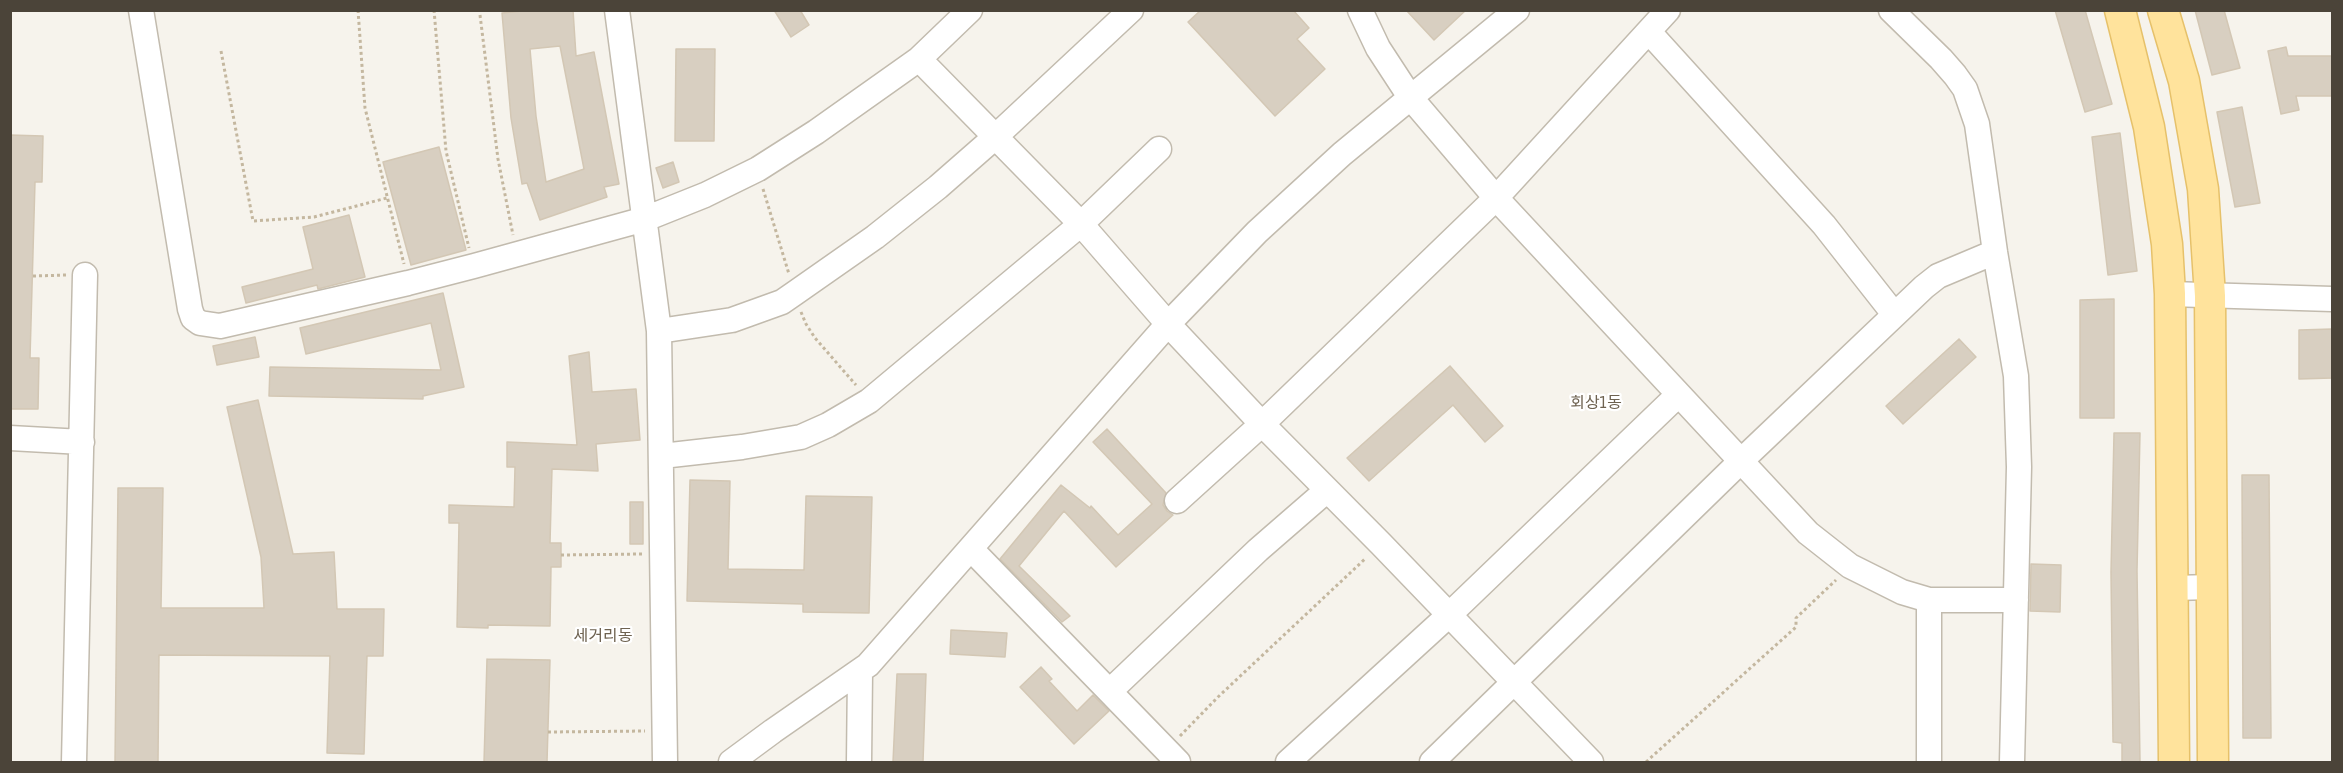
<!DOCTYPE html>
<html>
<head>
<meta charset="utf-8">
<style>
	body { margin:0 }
	#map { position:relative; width:2343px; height:773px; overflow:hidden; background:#f6f3ec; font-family:"Asap Condensed",sans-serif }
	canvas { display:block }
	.frame { position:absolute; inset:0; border:12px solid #4b4439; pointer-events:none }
</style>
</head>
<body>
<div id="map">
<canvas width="2343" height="773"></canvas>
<div class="frame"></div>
</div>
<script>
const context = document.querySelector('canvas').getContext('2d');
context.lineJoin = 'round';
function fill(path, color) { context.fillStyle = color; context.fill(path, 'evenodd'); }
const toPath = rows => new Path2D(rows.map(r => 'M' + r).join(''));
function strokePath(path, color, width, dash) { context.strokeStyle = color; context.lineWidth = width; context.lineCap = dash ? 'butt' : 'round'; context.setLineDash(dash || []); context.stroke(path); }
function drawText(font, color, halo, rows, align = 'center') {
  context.font = font + ' "Asap Condensed","Noto Sans KR",sans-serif'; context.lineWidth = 4.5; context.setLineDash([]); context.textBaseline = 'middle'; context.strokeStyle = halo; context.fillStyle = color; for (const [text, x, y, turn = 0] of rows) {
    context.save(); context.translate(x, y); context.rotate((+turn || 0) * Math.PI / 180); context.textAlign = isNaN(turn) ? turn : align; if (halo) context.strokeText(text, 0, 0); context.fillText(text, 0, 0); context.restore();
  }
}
const building = toPath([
	[532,10,573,10,576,56,594,52,619,184,604,187,607,197,540,220,527,183,522,184,511,118,502,13,532,10],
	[560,46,584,169,546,182,536,116,530,49,560,46],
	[774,10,800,10,809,25,791,37,774,10],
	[1201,10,1293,10,1309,28,1297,39,1325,69,1275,116,1188,22,1201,10],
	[1406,10,1466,10,1434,40,1406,10],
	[2055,10,2085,10,2112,104,2085,112,2055,10],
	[2195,10,2224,10,2240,68,2212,75,2195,10],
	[2286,47,2288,56,2332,56,2332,96,2296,96,2299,110,2281,114,2268,51,2286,47],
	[676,49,715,49,714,141,675,141,676,49],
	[2242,107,2260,203,2235,207,2217,112,2242,107],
	[2120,133,2137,271,2108,275,2092,137,2120,133],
	[10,135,43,136,42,182,35,182,30,358,39,358,38,409,10,409,10,135],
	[439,147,466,250,411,265,383,162,439,147],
	[673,162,679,182,663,188,656,168,673,162],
	[349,215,365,277,318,289,317,285,246,303,242,287,313,269,303,227,349,215],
	[443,293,464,387,423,396,423,399,269,396,270,367,441,370,431,323,306,354,300,328,443,293],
	[2114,299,2114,418,2080,418,2080,300,2114,299],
	[2332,329,2332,378,2299,379,2299,330,2332,329],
	[255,337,259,357,217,365,213,346,255,337],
	[1959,339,1976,357,1903,424,1886,406,1959,339],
	[589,352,592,392,636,389,640,440,596,444,598,471,552,469,550,543,561,543,561,567,551,567,550,626,488,625,488,628,457,627,459,523,449,523,449,505,514,507,515,467,507,467,507,442,577,445,569,356,589,352],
	[1450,366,1503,426,1485,442,1453,405,1369,481,1347,458,1450,366],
	[258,400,293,554,334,552,337,609,384,609,383,656,367,656,364,754,327,753,330,656,159,655,158,762,115,762,118,488,163,488,161,608,264,608,261,557,227,407,258,400],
	[1107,429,1166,493,1163,505,1167,511,1173,515,1116,567,1064,511,1019,566,1070,616,1062,622,1000,559,1061,485,1090,508,1091,506,1118,535,1152,504,1093,442,1107,429],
	[2114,433,2140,433,2137,571,2140,762,2122,762,2122,743,2113,742,2111,572,2114,433],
	[2242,475,2269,475,2271,738,2243,738,2242,475],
	[690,480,730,481,728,569,804,570,806,496,872,497,869,613,803,612,803,604,687,601,690,480],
	[630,502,643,502,643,544,630,544,630,502],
	[2031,564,2061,565,2060,612,2030,611,2031,564],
	[951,630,1007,633,1005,657,950,654,951,630],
	[487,659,550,660,547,762,484,762,487,659],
	[1041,667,1052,679,1049,681,1077,711,1093,695,1109,711,1074,744,1020,687,1041,667],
	[897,674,926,674,923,762,893,762,897,674]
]);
fill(building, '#d8cfc1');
strokePath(building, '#d3c7b4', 1.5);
const minor = toPath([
	[141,10,190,309,193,318,200,323,220,326,408,283,474,266,645,219,705,195,758,169,816,132,919,59,970,10],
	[617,10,659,331,665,762],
	[1360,10,1378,48,1410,97,1496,198,1808,533,1850,566,1902,592,1929,600,2016,600],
	[1891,10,1941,59,1955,75,1965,89,1977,124,1995,252,2016,376,2019,467,2012,762],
	[1649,32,1824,225,1894,314],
	[919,59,1081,224,1168,324,1262,424,1381,544,1591,762],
	[2170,294,2332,299],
	[659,331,732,320,782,302,795,293,875,237,938,187,994,138,1131,10],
	[10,438,82,442],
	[662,456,742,447,801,437,828,425,869,401,1081,224,1159,149],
	[1177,501,1262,424,1496,198,1668,10],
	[971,549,1178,762],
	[2173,588,2212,587],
	[1110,691,1258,550,1326,491],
	[74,762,85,275],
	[731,762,773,731,868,665,1168,324,1257,232,1342,154,1517,10],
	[859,762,860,673],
	[1288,762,1449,615,1678,395],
	[1432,762,1742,460,1924,287,1938,276,1995,252],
	[1929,762,1929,600]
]);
const major = toPath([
	[2120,10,2149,127,2167,244,2170,294,2174,762],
	[2163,10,2184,81,2203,189,2210,296,2213,762]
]);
strokePath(minor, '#c2bbae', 27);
strokePath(major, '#e6c16a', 33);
strokePath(toPath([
	[358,10,365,108,404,264],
	[434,10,446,151,469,248],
	[480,15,498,159,513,235],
	[221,51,253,221,314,217,387,198],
	[763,189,789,274],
	[33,276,67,275],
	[801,312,806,324,815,338,856,385],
	[561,555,643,554],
	[548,732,645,731],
	[1180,736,1218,697,1366,558],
	[1646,762,1796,627,1796,618,1836,580]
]), '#c4b79f', 3, [3, 3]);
strokePath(minor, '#fff', 24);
strokePath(major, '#ffe39c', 30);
drawText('16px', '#6e6250', '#fff', [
	["회상1동",1596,403],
	["세거리동",603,636]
]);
</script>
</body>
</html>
